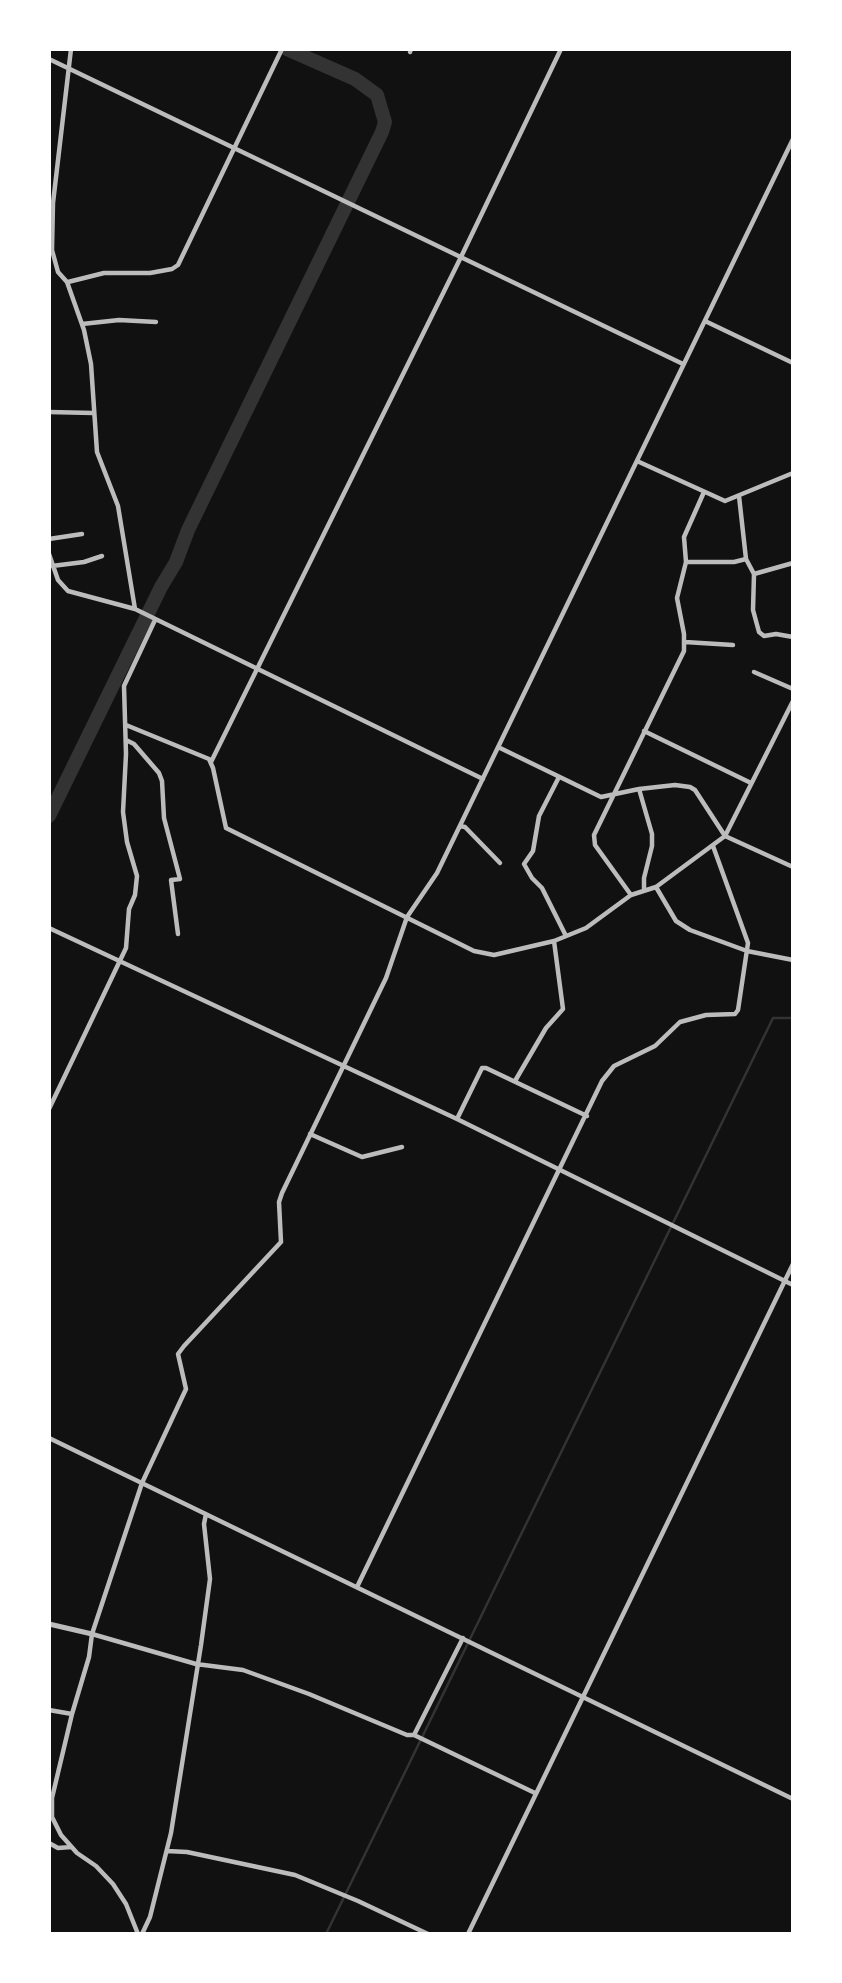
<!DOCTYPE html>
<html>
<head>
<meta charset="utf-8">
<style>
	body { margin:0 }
	#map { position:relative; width:842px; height:1983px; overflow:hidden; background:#111; font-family:"Titillium Web",sans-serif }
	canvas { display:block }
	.frame { position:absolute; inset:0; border:51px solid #fff; pointer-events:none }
</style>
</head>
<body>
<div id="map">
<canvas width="842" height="1983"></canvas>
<div class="frame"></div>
</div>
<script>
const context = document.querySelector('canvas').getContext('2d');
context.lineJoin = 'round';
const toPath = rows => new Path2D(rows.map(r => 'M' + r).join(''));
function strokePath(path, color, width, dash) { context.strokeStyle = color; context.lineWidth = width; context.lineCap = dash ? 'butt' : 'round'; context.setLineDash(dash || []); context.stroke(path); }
strokePath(toPath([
	[326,1934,773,1018,793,1018]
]), '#333', 2.5);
strokePath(toPath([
	[49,816,161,587,176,562,188,530,382,132,385,122,377,95,355,79,287,49]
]), '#333', 14);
strokePath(toPath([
	[71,49,53,203,52,250,58,272,67,282,84,330,91,364,97,452,118,506,135,609],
	[410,52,411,49],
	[49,59,683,364],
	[68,282,104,273,150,273,172,269,178,265,282,49],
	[705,321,793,363],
	[82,324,119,320,156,322],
	[49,412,93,413],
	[637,461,725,501,793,473],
	[739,496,746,559,754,574,793,563],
	[49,539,82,534],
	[49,554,58,580,68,591,135,609,483,779],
	[686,562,734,562,746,559],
	[52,566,84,562,102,556],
	[754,574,753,610,759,632,764,636,776,634,793,637],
	[685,642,733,645],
	[754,672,793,689],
	[126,725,209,759,213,768,226,828,474,951,494,955,554,941,586,928,631,895,656,887,725,836,793,701],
	[644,731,751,783],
	[126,740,134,744,159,773,162,781,164,818,180,879,171,880,178,934],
	[498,747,601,797,639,789,675,785,690,787,695,790,725,836,793,867],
	[211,762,461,257,561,49],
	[559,777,539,816,533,851,524,864,532,878,542,888,566,936],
	[639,789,652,834,652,846,644,878,644,890],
	[460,826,465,827,500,863],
	[656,887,676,921,690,930,747,951,793,960],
	[631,895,595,845,594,835,684,651,684,634,677,598,686,562,684,537,704,492],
	[49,928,457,1119,793,1285],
	[515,1081,546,1028,563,1009,554,941],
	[49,1109,126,948,129,909,135,895,137,876,127,842,123,812,126,754,124,686,155,620],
	[457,1119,482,1068,486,1068,587,1116],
	[310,1134,362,1157,402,1147],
	[49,1438,793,1799],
	[357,1587,602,1081,614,1066,655,1046,680,1022,706,1015,735,1014,738,1010,748,943,713,846],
	[92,1634,196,1664,243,1670,309,1694,407,1735,414,1735,535,1793],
	[49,1710,72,1714],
	[414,1735,463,1638],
	[49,1843,58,1848,71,1847],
	[167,1851,187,1852,295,1875,358,1901,428,1934],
	[138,1934,126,1904,113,1884,96,1866,77,1853,61,1835,52,1817,52,1798,72,1714,89,1657,92,1634,142,1483,186,1389,178,1354,184,1346,281,1242,279,1202,282,1193,386,978,407,917,437,873,793,139],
	[142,1934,150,1917,171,1833,201,1645,210,1579,204,1524,206,1514],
	[468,1934,793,1264]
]), '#bcbcbc', 4.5);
strokePath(toPath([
	[49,1624,92,1634]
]), '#bcbcbc', 5);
</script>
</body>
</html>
